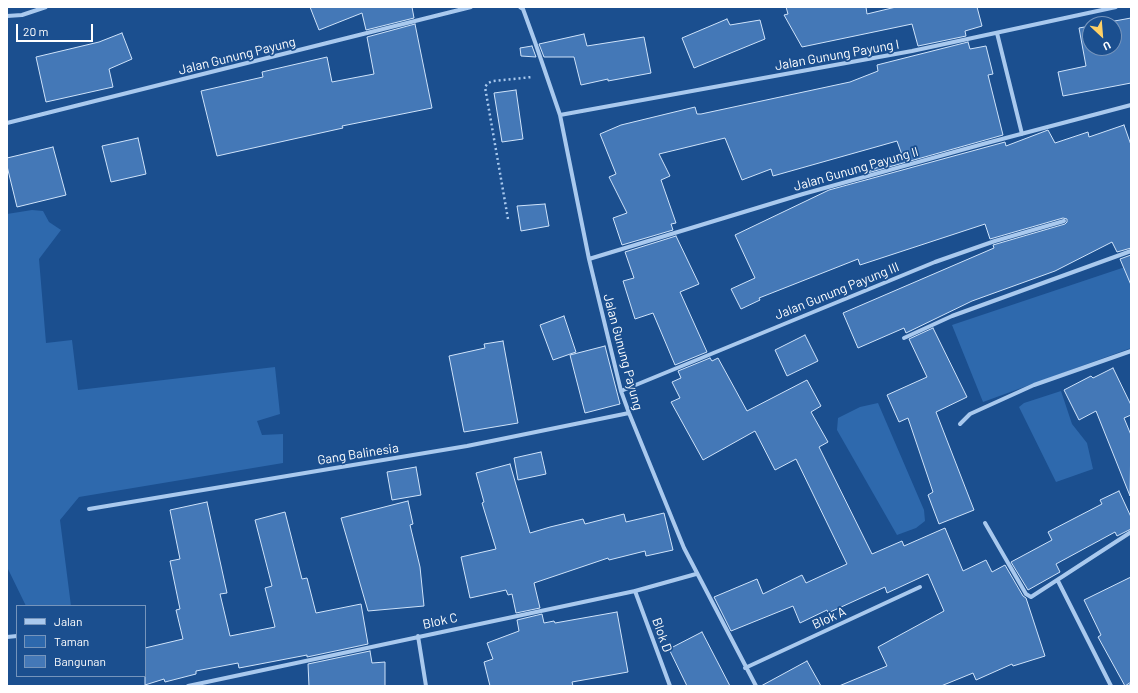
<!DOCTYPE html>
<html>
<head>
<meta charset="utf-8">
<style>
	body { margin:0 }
	#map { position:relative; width:1138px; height:693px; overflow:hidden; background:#1b4f8f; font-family:Barlow,sans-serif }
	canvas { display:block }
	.frame { position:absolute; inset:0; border:8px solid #fff; pointer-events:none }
	.legend { position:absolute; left:16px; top:605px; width:130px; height:72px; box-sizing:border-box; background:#1b4f8f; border:1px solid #7695bc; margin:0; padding:5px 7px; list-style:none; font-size:12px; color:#fff }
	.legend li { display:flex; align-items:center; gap:8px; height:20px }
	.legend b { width:20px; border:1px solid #7695bc }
	.north { position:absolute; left:1082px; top:16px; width:40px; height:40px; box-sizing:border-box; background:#1b4f8f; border:1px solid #7695bc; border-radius:50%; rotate:154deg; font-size:11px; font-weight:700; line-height:16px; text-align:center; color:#fff }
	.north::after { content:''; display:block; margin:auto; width:14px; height:18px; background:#ffd166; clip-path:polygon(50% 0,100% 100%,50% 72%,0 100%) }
	.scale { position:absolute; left:16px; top:24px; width:77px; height:18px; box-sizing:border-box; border:2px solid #fff; border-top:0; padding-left:5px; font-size:12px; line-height:14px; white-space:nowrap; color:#fff; -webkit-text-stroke:3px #1b4f8f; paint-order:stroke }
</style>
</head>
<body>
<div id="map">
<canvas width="1138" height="693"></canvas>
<div class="frame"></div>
<ul class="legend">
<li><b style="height:5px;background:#a9c9ee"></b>Jalan</li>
<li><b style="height:11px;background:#2e69ad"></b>Taman</li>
<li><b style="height:11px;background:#4478b7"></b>Bangunan</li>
</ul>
<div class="north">U</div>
<div class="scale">20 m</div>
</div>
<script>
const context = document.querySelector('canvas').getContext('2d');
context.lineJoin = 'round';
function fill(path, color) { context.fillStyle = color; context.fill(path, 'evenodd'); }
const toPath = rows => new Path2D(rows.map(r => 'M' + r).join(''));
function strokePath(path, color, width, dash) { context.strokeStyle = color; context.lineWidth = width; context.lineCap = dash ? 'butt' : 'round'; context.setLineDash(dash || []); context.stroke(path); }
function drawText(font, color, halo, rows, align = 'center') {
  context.font = font + ' Barlow,sans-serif'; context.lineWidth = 3.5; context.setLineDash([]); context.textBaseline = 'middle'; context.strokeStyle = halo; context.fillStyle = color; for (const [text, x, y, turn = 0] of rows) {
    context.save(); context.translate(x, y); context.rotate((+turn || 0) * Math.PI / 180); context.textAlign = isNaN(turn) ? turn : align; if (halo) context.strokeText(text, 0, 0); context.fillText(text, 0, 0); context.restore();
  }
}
fill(toPath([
	[32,210,43,211,49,222,61,230,39,259,46,343,72,340,78,390,275,367,280,414,257,421,262,435,283,434,283,463,79,497,60,520,71,606,26,606,7,567,7,214],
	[1131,265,1131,348,983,402,952,325],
	[1061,391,1072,424,1087,443,1093,469,1056,482,1019,407,1024,403],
	[878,403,924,510,925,521,916,528,897,535,837,430,838,418,860,407]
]), '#2e69ad');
const building = toPath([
	[310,7,412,7,414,18,366,30,362,13,319,30,310,7],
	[786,7,866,7,867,14,896,7,977,7,982,26,965,31,966,36,918,46,912,24,802,47,784,15,788,14,786,7],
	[1131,18,1131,83,1063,96,1058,72,1086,66,1079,28,1090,26,1090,48,1114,48,1114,24,1098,24,1131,18],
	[727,19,730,25,760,20,765,39,694,68,682,38,727,19],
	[415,24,432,108,342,126,343,128,217,156,201,91,263,77,262,72,327,57,332,82,374,74,367,37,415,24],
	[122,33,132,59,109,69,113,87,46,102,36,57,99,42,122,33],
	[584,34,587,46,644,37,651,73,608,81,608,79,581,85,574,57,544,57,539,44,584,34],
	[968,42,970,49,986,46,993,74,988,75,1003,135,864,174,902,155,897,141,773,176,771,169,742,180,725,138,659,154,670,176,661,180,676,223,671,224,673,230,622,245,613,218,627,213,609,177,616,174,600,134,621,125,695,107,697,114,701,114,850,82,878,71,877,65,968,42],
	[532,46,536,57,521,56,520,48,532,46],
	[516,90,523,139,502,142,494,93,516,90],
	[1124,125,1131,145,1131,248,1117,252,1112,242,1055,271,972,301,906,333,904,328,858,348,843,313,994,248,993,245,1065,224,1067,222,1067,219,1063,218,990,239,985,224,860,265,858,259,759,298,760,300,741,309,731,289,755,278,735,235,829,190,1005,142,1006,146,1048,130,1055,143,1088,132,1089,137,1124,125],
	[138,138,146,174,111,182,102,146,138,138],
	[53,147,66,195,17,207,7,166,7,158,53,147],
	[545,204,549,226,521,231,517,206,545,204],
	[676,236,699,284,680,292,707,352,675,365,653,313,635,319,623,281,634,278,625,252,676,236],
	[1131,255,1131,285,1120,259,1131,255],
	[564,316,576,352,553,360,540,325,564,316],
	[933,328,967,397,936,412,974,510,939,524,928,495,933,492,908,418,899,422,887,395,927,377,909,339,933,328],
	[805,335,818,361,787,376,775,350,805,335],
	[503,341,518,423,464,432,449,356,485,348,484,344,503,341],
	[605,346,620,404,585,413,570,355,605,346],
	[710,358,712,361,718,358,747,411,807,380,821,406,811,412,828,442,819,447,872,554,902,541,904,546,945,528,963,571,986,560,992,572,1005,565,1023,596,1026,598,1045,656,1013,666,1012,664,976,680,973,673,941,686,839,686,887,666,878,647,944,611,928,574,887,593,885,587,828,613,827,610,800,623,793,606,731,631,714,597,757,579,763,594,802,575,806,583,847,564,796,459,775,470,755,431,703,460,671,402,680,398,672,382,681,378,678,371,710,358],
	[1113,368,1131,405,1131,415,1124,418,1131,435,1130,496,1096,411,1079,420,1064,390,1091,376,1093,378,1113,368],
	[541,452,546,474,518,480,514,458,541,452],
	[510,464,530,533,550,527,583,519,585,524,624,514,626,522,664,513,673,550,646,556,645,551,609,560,608,558,534,583,540,608,516,613,512,594,508,595,506,590,470,598,461,557,496,549,482,503,484,502,476,473,510,464],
	[416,467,421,495,392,500,387,472,416,467],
	[1119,491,1131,517,1131,529,1117,536,1115,532,1056,564,1060,572,1028,590,1011,562,1052,540,1048,532,1102,504,1100,500,1119,491],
	[408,501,413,524,410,525,420,567,424,606,368,611,341,518,408,501],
	[207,502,227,593,220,594,230,636,275,627,265,588,272,586,255,520,285,512,302,579,307,578,316,613,361,604,368,644,307,657,307,655,239,668,238,663,196,671,196,674,165,682,164,679,145,685,145,648,183,639,176,610,180,609,170,561,180,559,170,510,207,502],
	[1131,577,1131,682,1125,686,1098,637,1101,635,1084,600,1131,577],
	[617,612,628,672,572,682,573,686,490,686,484,662,493,659,487,643,519,631,517,620,542,614,544,623,554,621,555,623,617,612],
	[702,632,730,686,687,686,669,649,702,632],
	[370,651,372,663,385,662,385,686,309,686,308,664,370,651],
	[807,661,821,686,761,686,807,661]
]);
fill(building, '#4478b7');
strokePath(building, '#cfe3fa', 1);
strokePath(toPath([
	[508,219,485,87,488,83,493,81,532,77]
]), '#a9c9ee', 2.5, [2, 3]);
strokePath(toPath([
	[520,7,523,9,535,42,560,115,589,259,621,391,629,413,684,548,756,686],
	[7,16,22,15,46,7],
	[997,33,1022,134],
	[560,115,912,51,1116,7],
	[7,123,471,7],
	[589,259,803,194,983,144,1131,105],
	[904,338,952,316,1131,251],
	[621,391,935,262,995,241,1064,221],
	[960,424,970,414,1034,385,1131,351],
	[89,509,467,446,629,413],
	[985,523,1026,594,1031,597,1131,532],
	[1058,581,1111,686],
	[635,591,670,686],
	[418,636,426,686],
	[7,637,17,636],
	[745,668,920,587],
	[188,686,635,591,696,574],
	[1130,686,1131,685]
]), '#a9c9ee', 4);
drawText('13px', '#fff', '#1b4f8f', [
	["Jalan Gunung Payung I",837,55,-10],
	["Jalan Gunung Payung",237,56,-14],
	["Jalan Gunung Payung II",856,169,-16],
	["Jalan Gunung Payung III",837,291,-22],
	["Jalan Gunung Payung",623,352,75],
	["Gang Balinesia",358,454,-9],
	["Blok A",829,618,-25],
	["Blok C",440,621,-12],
	["Blok D",662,635,70]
]);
</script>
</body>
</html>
